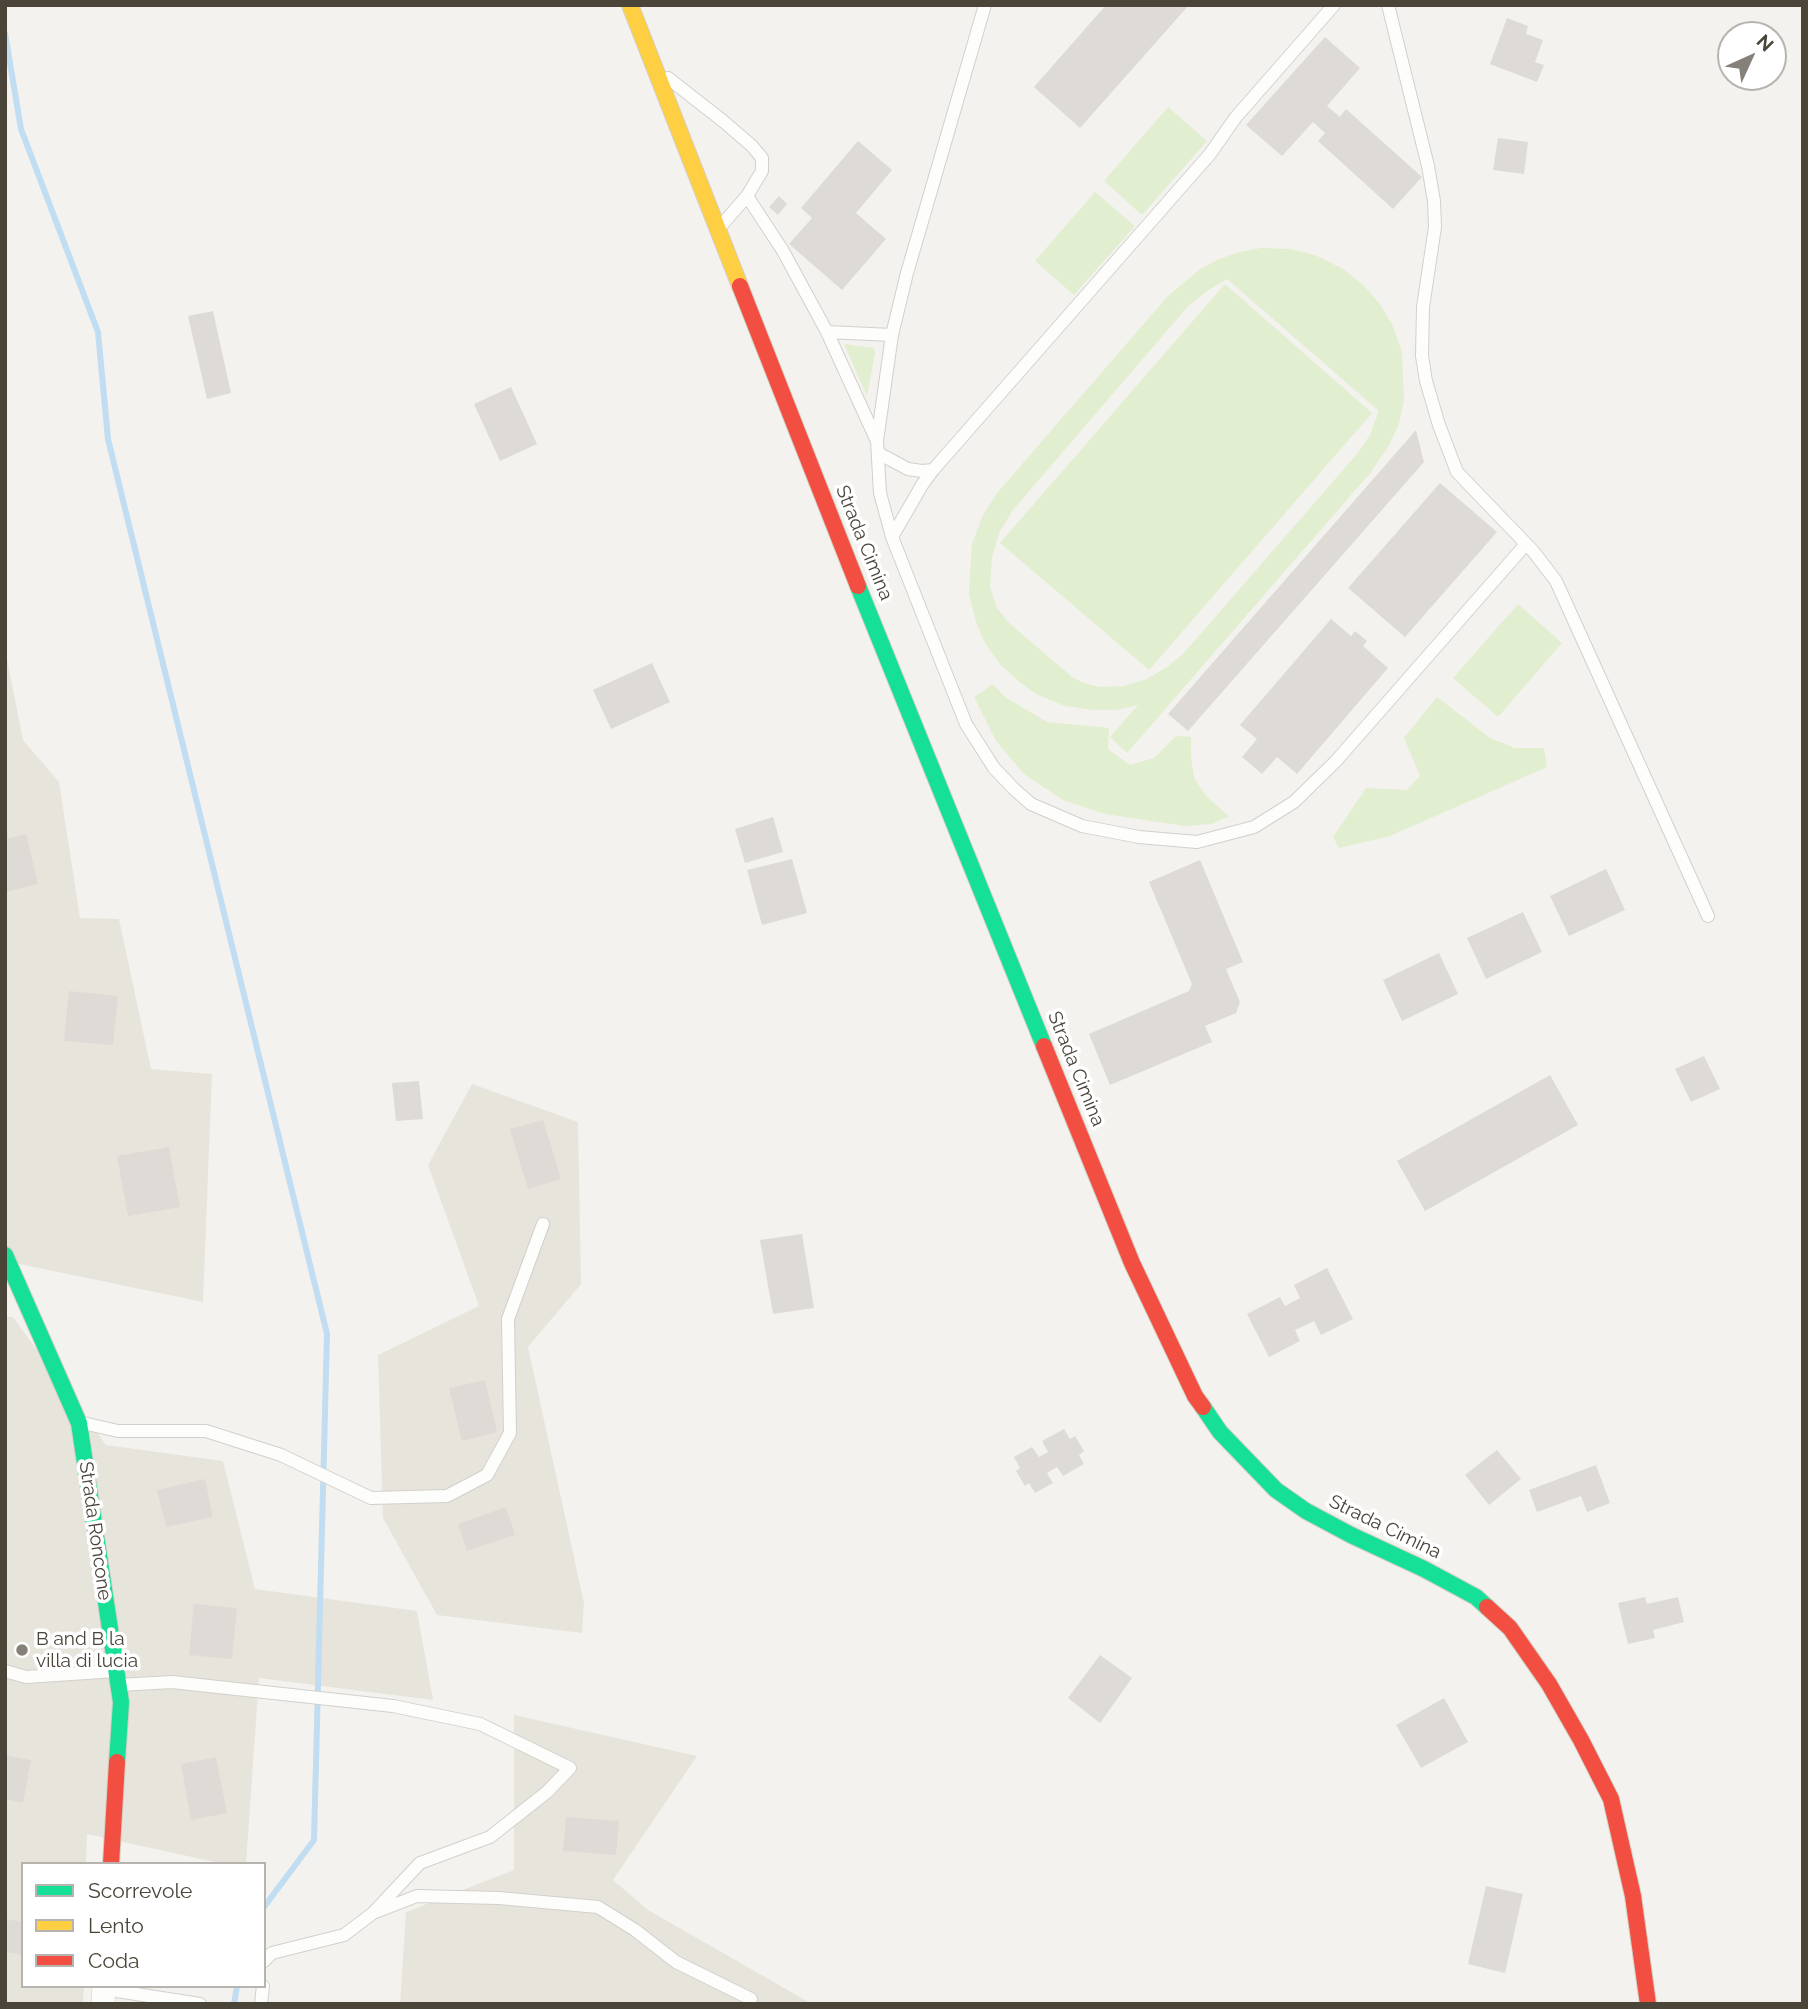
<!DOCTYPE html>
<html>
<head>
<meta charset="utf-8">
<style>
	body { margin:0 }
	#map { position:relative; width:1808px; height:2009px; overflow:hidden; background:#f4f2ee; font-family:Raleway,sans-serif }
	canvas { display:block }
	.frame { position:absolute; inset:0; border:7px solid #4b4439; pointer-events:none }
	.legend { position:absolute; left:21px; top:1862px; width:245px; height:126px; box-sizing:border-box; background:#fff; border:2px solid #b7b4b0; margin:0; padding:9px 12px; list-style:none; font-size:21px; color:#4b4439 }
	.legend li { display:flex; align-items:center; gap:14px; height:35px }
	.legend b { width:35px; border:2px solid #b7b4b0 }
	.north { position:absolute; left:1717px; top:21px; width:70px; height:70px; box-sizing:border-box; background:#fff; border:2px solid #b7b4b0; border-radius:50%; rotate:45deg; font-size:19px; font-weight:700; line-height:28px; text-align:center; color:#4b4439 }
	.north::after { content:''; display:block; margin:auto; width:24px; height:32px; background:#868178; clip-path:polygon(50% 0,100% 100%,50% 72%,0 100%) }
</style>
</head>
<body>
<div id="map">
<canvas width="1808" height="2009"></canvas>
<div class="frame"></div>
<ul class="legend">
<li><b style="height:9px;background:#16e098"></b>Scorrevole</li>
<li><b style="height:9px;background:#ffcf43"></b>Lento</li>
<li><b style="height:9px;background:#f24e42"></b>Coda</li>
</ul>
<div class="north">N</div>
</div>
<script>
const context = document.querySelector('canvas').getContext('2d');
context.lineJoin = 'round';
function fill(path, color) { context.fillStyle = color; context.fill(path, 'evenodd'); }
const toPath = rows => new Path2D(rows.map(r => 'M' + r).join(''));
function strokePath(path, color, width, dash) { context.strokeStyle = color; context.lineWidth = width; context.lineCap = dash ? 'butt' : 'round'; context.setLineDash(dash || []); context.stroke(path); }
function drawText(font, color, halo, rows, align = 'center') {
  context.font = font + ' Raleway,sans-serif'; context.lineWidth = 7; context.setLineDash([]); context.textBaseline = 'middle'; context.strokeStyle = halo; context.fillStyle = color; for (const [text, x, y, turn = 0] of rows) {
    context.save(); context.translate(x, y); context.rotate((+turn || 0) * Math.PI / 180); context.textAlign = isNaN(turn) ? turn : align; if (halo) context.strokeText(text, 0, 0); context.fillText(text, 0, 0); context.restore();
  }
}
fill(toPath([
	[5,649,23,740,59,782,80,918,119,919,151,1069,212,1074,203,1302,5,1261],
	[472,1084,578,1122,581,1284,528,1347,584,1603,582,1633,437,1615,383,1518,378,1355,479,1306,428,1165],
	[5,1317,13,1317,106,1445,223,1461,255,1589,417,1611,433,1700,259,1678,246,1864,224,1864,87,1834,86,1864,23,1864,23,1986,84,1986,83,2004,5,2004],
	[514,1715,697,1756,613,1880,648,1910,812,2004,400,2004,406,1912,514,1870]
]), '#e7e4dc');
fill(toPath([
	[1168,107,1207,141,1142,215,1104,181],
	[1095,192,1135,226,1074,295,1035,261],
	[1261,248,1290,249,1315,255,1343,269,1363,285,1380,304,1393,326,1402,352,1404,400,1399,424,1388,447,1371,472,1127,753,1110,737,1138,705,1117,710,1094,710,1065,706,1036,694,1017,680,999,663,985,643,976,622,969,594,972,544,983,515,997,493,1168,296,1200,269,1219,259,1240,252],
	[1227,279,1379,411,1370,435,1356,455,1184,653,1167,667,1147,679,1124,686,1100,687,1084,683,1072,677,1008,622,997,608,990,587,992,558,999,533,1013,510,1189,305,1210,289],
	[1225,284,1372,413,1149,670,1000,543],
	[844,344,874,348,875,353,867,396],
	[1518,604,1562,643,1498,717,1453,678],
	[993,684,1005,697,1047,722,1109,728,1108,749,1130,765,1154,758,1176,736,1191,737,1191,756,1194,778,1207,797,1229,816,1212,824,1185,826,1105,814,1063,800,1024,774,996,741,974,697],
	[1437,697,1490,738,1515,748,1544,748,1547,767,1390,836,1339,848,1333,837,1366,788,1407,790,1420,776,1404,738]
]), '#e1eecf');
strokePath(toPath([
	[5,33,21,129,98,332,108,439,327,1334,314,1840,264,1907],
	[234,2004,237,1986]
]), '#c0ddf1', 6);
fill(toPath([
	[1106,5,1189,5,1080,128,1034,87],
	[1507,18,1528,26,1526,34,1543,40,1535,62,1544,65,1537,82,1490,64],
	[1325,37,1360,68,1327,106,1340,117,1346,109,1422,177,1393,209,1318,141,1325,133,1313,122,1282,156,1246,125],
	[1498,138,1528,142,1524,174,1493,170],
	[858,141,892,170,856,213,886,239,842,290,789,244,812,218,801,208],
	[779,196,787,204,778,215,769,207],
	[213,311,231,393,207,399,188,316],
	[511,387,537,444,500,461,474,404],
	[1416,430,1424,462,1188,731,1168,714],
	[1440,483,1497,532,1405,637,1348,588],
	[1331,619,1351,636,1355,631,1367,641,1363,646,1388,668,1297,774,1277,757,1262,774,1242,757,1257,739,1240,725],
	[652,663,670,702,611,729,593,690],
	[773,817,783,852,745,863,735,829],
	[26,834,38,884,5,892,5,839],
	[792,859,807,913,762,925,747,870],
	[1200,860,1243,962,1226,969,1240,1002,1236,1013,1205,1026,1212,1042,1110,1085,1089,1034,1189,991,1192,984,1149,882],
	[1606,869,1625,910,1569,936,1550,896],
	[1523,912,1542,952,1486,979,1467,938],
	[1439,953,1458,994,1402,1021,1383,980],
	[69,991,118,996,113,1045,64,1041],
	[1704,1056,1720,1089,1691,1102,1675,1069],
	[1550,1075,1578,1125,1425,1211,1397,1161],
	[419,1081,423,1119,396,1121,392,1083],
	[543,1120,561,1179,528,1189,510,1129],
	[169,1147,180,1207,128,1216,117,1156],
	[802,1234,814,1308,773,1314,760,1240],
	[1327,1268,1353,1319,1321,1335,1314,1321,1295,1330,1300,1341,1269,1357,1247,1314,1280,1297,1285,1306,1300,1298,1294,1285],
	[485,1380,497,1432,462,1441,449,1388],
	[1064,1429,1070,1439,1075,1436,1084,1451,1079,1455,1084,1464,1063,1476,1057,1467,1047,1473,1053,1483,1035,1493,1029,1483,1025,1486,1016,1471,1020,1468,1014,1457,1032,1447,1039,1457,1048,1452,1042,1441],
	[1497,1450,1521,1479,1489,1505,1465,1475],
	[1596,1465,1610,1503,1587,1512,1581,1496,1537,1512,1529,1490],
	[205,1479,213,1517,166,1527,157,1490],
	[506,1507,515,1535,467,1551,458,1524],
	[1645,1597,1647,1604,1678,1597,1684,1622,1653,1630,1655,1638,1628,1644,1618,1603],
	[194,1604,237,1608,232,1659,189,1655],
	[1100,1655,1132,1678,1100,1723,1068,1698],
	[1444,1698,1468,1742,1421,1768,1396,1725],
	[5,1755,31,1760,23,1803,5,1799],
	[216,1757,227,1813,191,1820,181,1764],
	[566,1817,619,1821,616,1855,563,1851],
	[1486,1886,1523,1894,1505,1973,1468,1964],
	[5,1919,23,1922,23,1955,5,1952]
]), '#dedbd6');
const lane = toPath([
	[985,5,907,273,892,335,877,441,880,493,892,537,966,724,994,768,1014,789,1031,804,1082,826,1139,837,1197,842,1254,827,1294,802,1336,761,1526,544],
	[1388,5,1428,166,1434,201,1435,227,1423,307,1422,356,1426,381,1439,425,1457,472,1533,551,1556,581,1708,916],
	[668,78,723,121,752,146,762,158,762,171,747,196,719,228],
	[747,196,783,251,827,332,876,439],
	[827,332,892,335],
	[878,453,908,469,922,471,933,470],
	[892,537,922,485,933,470,1210,154,1236,117,1334,5],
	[83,1423,118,1431,206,1431,281,1455,371,1498,447,1496,487,1475,510,1433,508,1319,543,1224],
	[5,1671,26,1677,116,1671],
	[119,1685,172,1682,393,1706,480,1724,570,1768,547,1792,490,1837,420,1863,373,1913],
	[264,1961,272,1953,344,1935,373,1913,417,1896,499,1898,598,1907,635,1930,676,1962,751,1999],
	[104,1989,200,2004],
	[261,2004,263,1986]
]);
const street = toPath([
	[103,2004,104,1986]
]);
const fast = toPath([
	[858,586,1044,1046],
	[5,1255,79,1423,121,1702,117,1762],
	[1203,1407,1220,1432,1276,1490,1306,1511,1351,1535,1424,1569,1476,1597,1487,1607]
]);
const slow = toPath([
	[630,5,740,286]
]);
const jam = toPath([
	[740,286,858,586],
	[1044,1046,1132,1263,1195,1396,1203,1407],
	[1487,1607,1510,1628,1549,1684,1581,1740,1611,1799,1633,1896,1648,2004],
	[111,1864,117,1762]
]);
strokePath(lane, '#d2d0cb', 14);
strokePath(street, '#d2d0cb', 24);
strokePath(fast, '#d3cfc5', 18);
strokePath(slow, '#d3cfc5', 18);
strokePath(jam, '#d3cfc5', 18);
strokePath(lane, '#fdfdfc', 12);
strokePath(street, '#fdfdfc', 23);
strokePath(fast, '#16e098', 16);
strokePath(slow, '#ffcf43', 16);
strokePath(jam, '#f24e42', 16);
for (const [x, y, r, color] of [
	[22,1650,7,"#868178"]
]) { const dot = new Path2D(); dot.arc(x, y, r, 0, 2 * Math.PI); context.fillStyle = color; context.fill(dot); strokePath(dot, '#fff', 2.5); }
drawText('19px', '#4b4439', '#fff', [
	["Strada Cimina",864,543,68],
	["Strada Cimina",1076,1069,68],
	["Strada Cimina",1385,1527,26],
	["Strada Roncone",95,1531,82]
]);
drawText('19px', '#4b4439', '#fff', [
	["B and B la",36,1639],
	["villa di lucia",36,1661]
], 'left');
</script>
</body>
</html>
